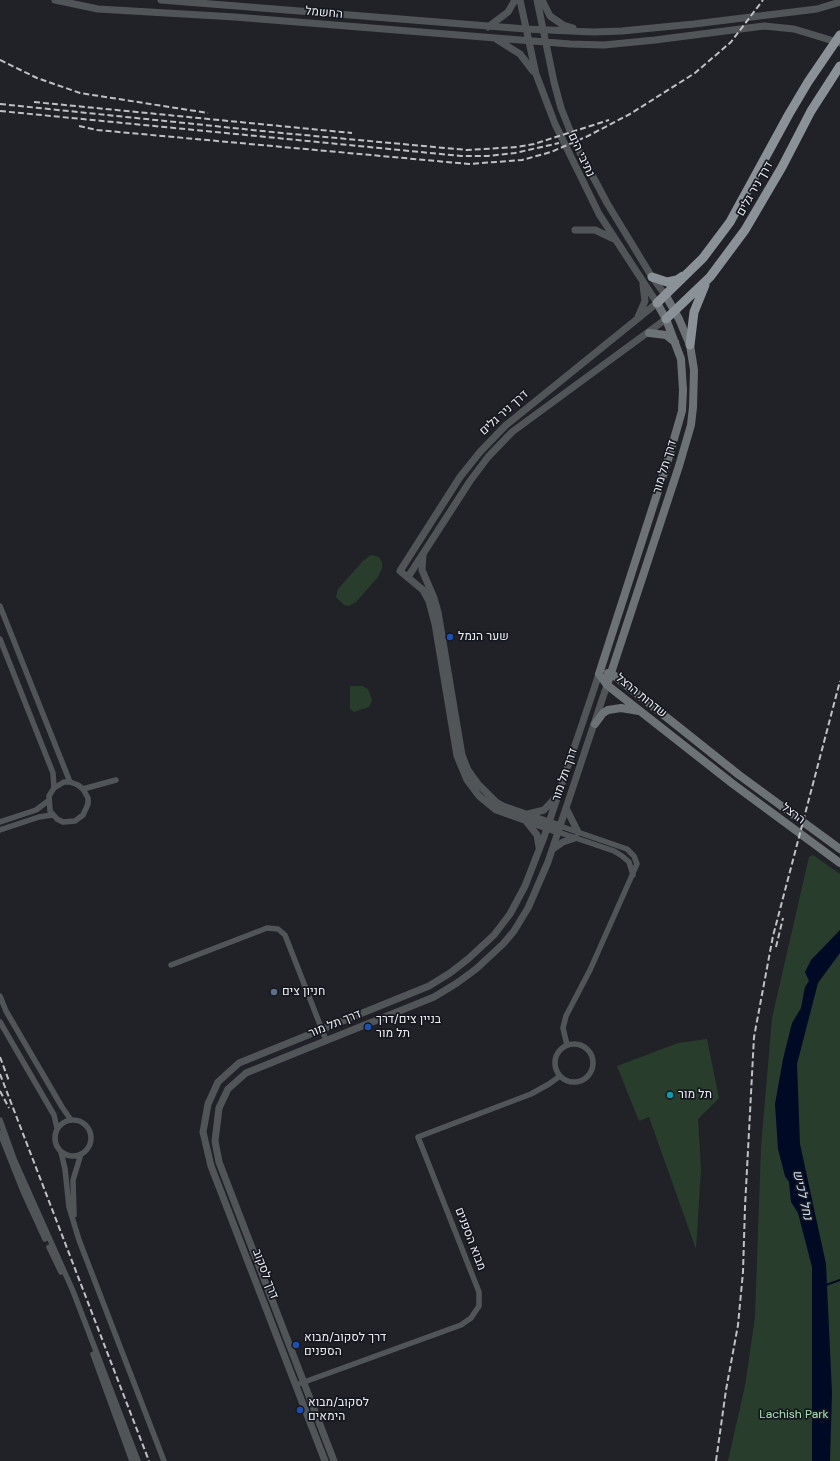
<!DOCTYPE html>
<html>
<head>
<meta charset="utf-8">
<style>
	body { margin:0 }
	canvas { display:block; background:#202228 }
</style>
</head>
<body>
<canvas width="840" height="1461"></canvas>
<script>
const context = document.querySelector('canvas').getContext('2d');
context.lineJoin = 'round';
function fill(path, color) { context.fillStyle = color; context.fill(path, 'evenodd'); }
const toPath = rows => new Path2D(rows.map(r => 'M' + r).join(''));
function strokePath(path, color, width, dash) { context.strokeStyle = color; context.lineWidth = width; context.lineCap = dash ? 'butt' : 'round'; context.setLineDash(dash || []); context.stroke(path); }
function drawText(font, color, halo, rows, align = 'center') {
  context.font = font + ' "DM Sans",Heebo,sans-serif'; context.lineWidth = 3.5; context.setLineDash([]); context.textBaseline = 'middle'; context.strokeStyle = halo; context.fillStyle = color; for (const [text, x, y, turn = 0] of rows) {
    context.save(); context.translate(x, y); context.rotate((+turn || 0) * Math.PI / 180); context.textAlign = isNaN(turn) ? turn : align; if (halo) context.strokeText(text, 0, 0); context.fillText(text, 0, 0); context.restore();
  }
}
fill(toPath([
	[371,555,379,557,382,562,382,568,378,577,356,602,349,606,344,605,336,597,338,589,363,561],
	[350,686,362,686,368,689,372,700,369,707,354,712,350,709],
	[813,855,840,874,840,1461,728,1461,745,1386,755,1317,761,1147,772,1018,809,857],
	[707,1039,719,1098,698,1119,701,1169,696,1249,649,1117,639,1121,617,1066,678,1043]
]), '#283d2c');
fill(toPath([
	[840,930,840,953,818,983,797,1064,800,1144,826,1264,832,1393,830,1461,812,1461,812,1267,798,1213,791,1202,789,1182,785,1176,778,1149,775,1104,783,1059,792,1023,801,1008,805,987,809,981,805,972,811,960]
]), '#010a25');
strokePath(toPath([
	[826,1285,840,1280]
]), '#010a25', 2);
strokePath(toPath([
	[0,606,70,782],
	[0,639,53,773,54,788,49,796,50,811,57,819,63,822,75,821,83,815,88,804,88,798,83,789,78,785,70,782,64,782,54,788],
	[83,789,116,780],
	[0,822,36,810,48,801],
	[560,826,627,849,634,856,637,864,590,970,566,1016,563,1028,567,1045],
	[0,830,39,817,52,815],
	[558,832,614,851,622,856,629,862,633,875],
	[171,965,267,928,278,929,285,935,326,1040],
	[0,996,6,1011,62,1107,71,1120],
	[0,1022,54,1115,57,1128],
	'555 1063a19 19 0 1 1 38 0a19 19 0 1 1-38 0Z',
	'55 1138a18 18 0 1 1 36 0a18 18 0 1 1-36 0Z',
	[0,1120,14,1159,73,1291,138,1461],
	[0,1133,23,1191,45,1239],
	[61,1152,65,1169,69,1207,79,1240,164,1461],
	[74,1215,73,1180,81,1154],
	[49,1247,61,1272],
	[93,1354,132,1461],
	[296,1385,461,1325,471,1318,479,1306,479,1292,418,1137,531,1094,549,1084,560,1076]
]), '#525558', 5.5);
strokePath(toPath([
	[55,0,98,9,235,17,570,44,604,45,655,40,764,26,794,29,840,43],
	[161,0,526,29,593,32,622,31,694,24,817,9,840,2],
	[520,0,536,74,555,124,599,214,657,303,505,426,480,452,460,477,400,571,423,590,429,601,435,624,457,756,467,780,479,796,496,810,558,832],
	[537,0,554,82,561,108,575,143,607,203,652,277,666,296],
	[542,0,550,16,563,25,573,28],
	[488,27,508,12,515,0],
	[496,39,520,54,533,71],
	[575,230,595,230,614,239],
	[638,317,645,301,643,285],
	[423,556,422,570,434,598,438,612,462,755,468,770,478,784,496,802,503,806,560,826],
	[408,577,470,481,488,457,512,432,666,319],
	[566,808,578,832],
	[528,814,544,810,555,798],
	[526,821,537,835,539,847],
	[553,849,563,842,575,838],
	[325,1461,211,1166,203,1132,208,1104,218,1082,239,1063,429,986,450,973,468,959,494,935,510,914,525,886,544,837,599,674],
	[334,1461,219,1162,215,1141,219,1108,228,1089,246,1073,434,997,457,983,476,969,503,944,514,931,528,908,548,862,607,685]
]), '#525558', 7);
strokePath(toPath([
	[649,333,666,335,675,342],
	[608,673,611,673,739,775,840,849],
	[599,674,668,460,682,411,683,390,681,359,666,319,657,303],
	[599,674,607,685,733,784,840,863],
	[607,685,679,466,691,425,693,407,694,370,690,345,679,319,666,296],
	[595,724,603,713,608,710,621,708,639,711]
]), '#6d7276', 8);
strokePath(toPath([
	[652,277,667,282,677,280,683,276],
	[657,303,703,258,730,222,789,114,808,82,840,35],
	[666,319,710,277,745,230,782,167,811,111,840,66],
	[690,345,694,312,705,285]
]), '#8a9298', 9);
strokePath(toPath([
	[0,60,37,78,80,93,208,113],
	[34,102,352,133],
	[0,104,282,133,467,150,517,147,534,144,609,120],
	[0,111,461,156,488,156,515,153,559,143],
	[79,126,97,130,469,164,522,160,551,152,588,136,630,114,695,73,731,42,763,0],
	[776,947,783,918],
	[0,1057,9,1081],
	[0,1074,149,1461],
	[0,1091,9,1108],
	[716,1461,726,1390,738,1325,743,1272,745,1207,754,1037,773,936,840,681]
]), '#bfc0c5', 2, [6, 3]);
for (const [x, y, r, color] of [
	[450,637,4,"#1a4fb4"],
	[274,992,4,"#5c6f8a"],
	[368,1027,4,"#1a4fb4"],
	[670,1095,4,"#0f9aa8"],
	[296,1345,4,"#1a4fb4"],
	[300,1410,4,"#1a4fb4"]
]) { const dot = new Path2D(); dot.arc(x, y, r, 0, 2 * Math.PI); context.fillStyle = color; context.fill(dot); strokePath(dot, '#16181f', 1.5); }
drawText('12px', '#ecedf2', '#16181f', [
	["החשמל",324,13,5],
	["נתיבי הים",581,155,65],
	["דרך ניר גלים",755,189,-60],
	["דרך ניר גלים",504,413,-42],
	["דרך תל מור",665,467,-73],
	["שדרות הרצל",641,696,39],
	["דרך תל מור",565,775,-71],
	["הרצל",793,814,36],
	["דרך תל מור",335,1024,-22],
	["מבוא הספנים",470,1239,69],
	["דרך לסקוב",265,1274,69]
]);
drawText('12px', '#ecedf2', '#16181f', [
	["שער הנמל",458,637],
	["חניון צים",282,992],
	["בניין צים/דרך",376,1020],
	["תל מור",376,1034],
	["תל מור",678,1095],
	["דרך לסקוב/מבוא",304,1338],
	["הספנים",304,1352],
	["לסקוב/מבוא",308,1403],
	["הימאים",308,1417]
], 'left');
drawText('12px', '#a9e5b4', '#16181f', [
	["Lachish Park",794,1415]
]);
drawText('italic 13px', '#d1dff7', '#16181f', [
	["נחל לכיש",802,1195,77]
]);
</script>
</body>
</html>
